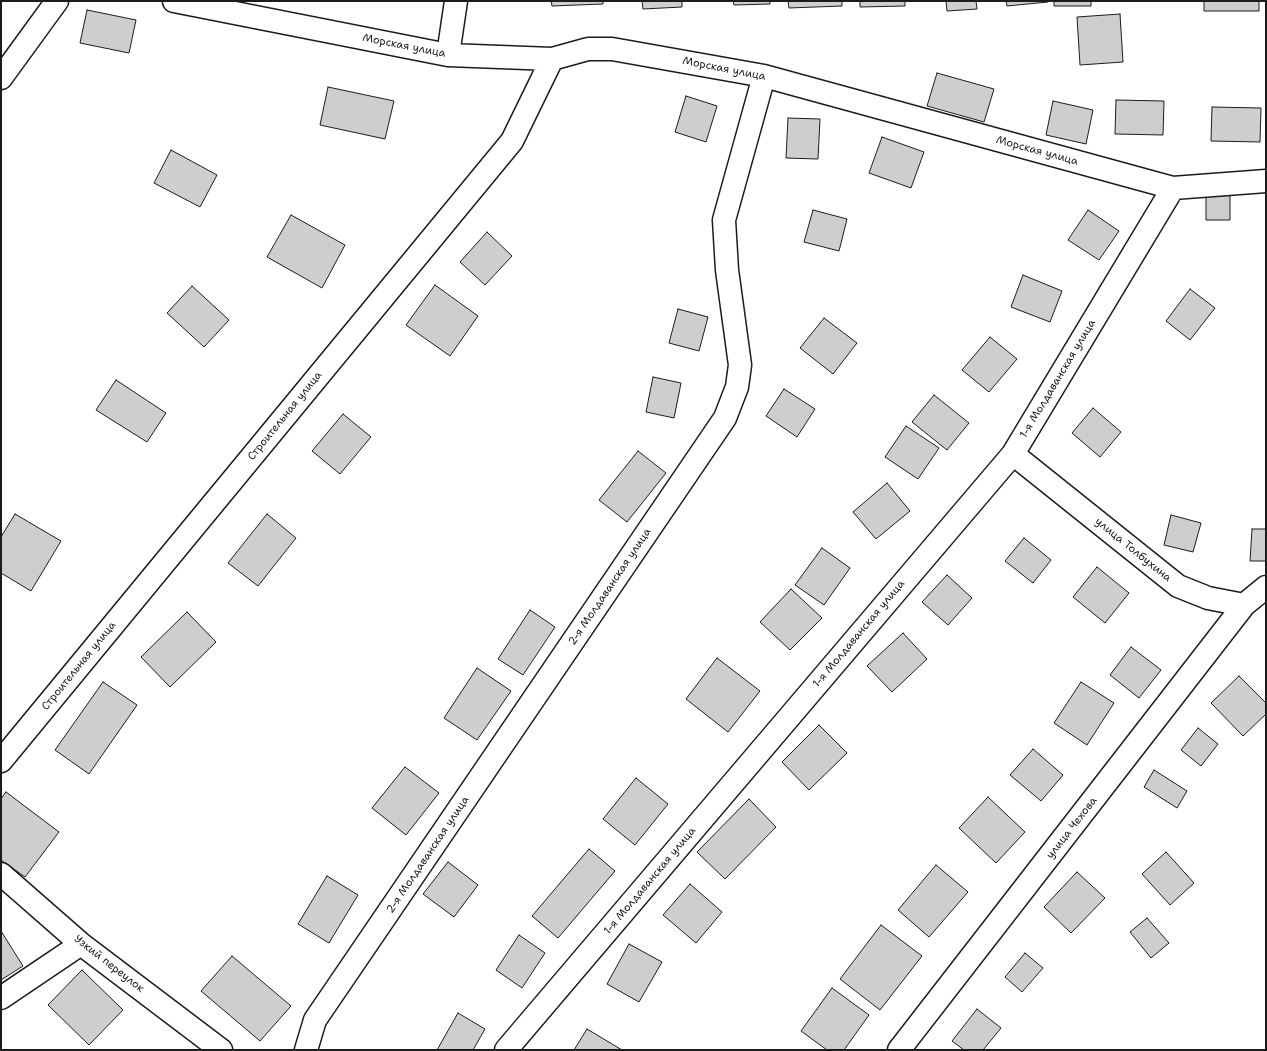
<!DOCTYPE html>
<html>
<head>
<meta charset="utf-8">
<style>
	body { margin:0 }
	#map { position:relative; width:1267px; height:1051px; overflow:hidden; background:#fff; font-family:"Shantell Sans",sans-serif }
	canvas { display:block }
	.frame { position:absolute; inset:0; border:2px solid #1c1c1c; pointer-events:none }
</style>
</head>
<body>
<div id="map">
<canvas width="1267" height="1051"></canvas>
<div class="frame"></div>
</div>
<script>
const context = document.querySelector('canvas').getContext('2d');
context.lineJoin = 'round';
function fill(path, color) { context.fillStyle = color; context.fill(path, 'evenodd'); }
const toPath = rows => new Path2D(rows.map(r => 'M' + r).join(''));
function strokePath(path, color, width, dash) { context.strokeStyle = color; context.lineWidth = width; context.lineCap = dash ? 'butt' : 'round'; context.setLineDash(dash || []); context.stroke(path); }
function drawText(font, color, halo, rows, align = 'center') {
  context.font = font + ' "Shantell Sans",sans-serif'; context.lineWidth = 3; context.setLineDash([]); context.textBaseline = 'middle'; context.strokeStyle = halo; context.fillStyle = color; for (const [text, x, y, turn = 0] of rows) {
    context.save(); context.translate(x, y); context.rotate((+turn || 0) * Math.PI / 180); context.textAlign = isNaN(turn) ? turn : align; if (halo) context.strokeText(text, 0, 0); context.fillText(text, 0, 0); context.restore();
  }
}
const building = toPath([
	[551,1,603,1,603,4,552,6,551,1],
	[642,1,682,1,682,7,643,9,642,1],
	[733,1,770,1,770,4,734,5,733,1],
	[788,1,842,1,842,6,789,8,788,1],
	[860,1,905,1,905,6,860,7,860,1],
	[946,1,976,1,977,9,947,11,946,1],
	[1006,1,1048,1,1048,2,1007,6,1006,1],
	[1054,1,1091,1,1091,6,1054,6,1054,1],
	[1204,1,1259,1,1259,11,1204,11,1204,1],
	[87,10,136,20,129,53,80,43,87,10],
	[1120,14,1123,62,1080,65,1077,17,1120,14],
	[937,73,994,89,984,122,927,106,937,73],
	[328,87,394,101,385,139,320,125,328,87],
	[686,96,717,106,706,142,675,132,686,96],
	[1116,100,1164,101,1163,135,1115,134,1116,100],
	[1053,101,1093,110,1086,144,1046,135,1053,101],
	[1212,107,1261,108,1260,142,1211,141,1212,107],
	[788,118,820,119,818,159,786,158,788,118],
	[882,137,924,152,911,188,869,173,882,137],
	[171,150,217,175,200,207,154,183,171,150],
	[1206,195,1230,195,1230,220,1206,220,1206,195],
	[813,210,847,219,839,251,804,242,813,210],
	[1088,210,1119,231,1099,260,1068,240,1088,210],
	[291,215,345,245,322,288,267,257,291,215],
	[487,232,512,256,485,285,460,262,487,232],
	[1023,275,1062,291,1050,322,1011,307,1023,275],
	[435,285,478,316,450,356,406,325,435,285],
	[192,286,229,320,204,347,167,313,192,286],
	[1190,289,1215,308,1190,340,1166,321,1190,289],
	[678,309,708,317,699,351,669,343,678,309],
	[824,318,857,343,833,374,800,348,824,318],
	[990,337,1017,359,989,392,962,370,990,337],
	[653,377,681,383,674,418,646,412,653,377],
	[116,380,166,413,147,442,96,410,116,380],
	[784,389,815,409,797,437,766,416,784,389],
	[934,395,969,423,947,450,912,422,934,395],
	[1093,408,1121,432,1100,457,1072,433,1093,408],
	[343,414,371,437,340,474,312,451,343,414],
	[906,426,939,448,918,479,885,457,906,426],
	[638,451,666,473,627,522,599,500,638,451],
	[887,483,910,511,876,539,853,512,887,483],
	[15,514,61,541,31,591,1,573,1,537,15,514],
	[267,514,296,538,258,586,228,563,267,514],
	[1171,515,1201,523,1193,552,1164,545,1171,515],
	[1252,529,1266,529,1266,561,1250,561,1252,529],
	[1024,538,1051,560,1033,583,1005,561,1024,538],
	[822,548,850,568,824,605,795,585,822,548],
	[1097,567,1129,593,1105,623,1073,597,1097,567],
	[947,575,972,598,948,625,922,602,947,575],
	[791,589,822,618,790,650,760,622,791,589],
	[530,610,555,627,523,675,498,659,530,610],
	[187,612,216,642,170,687,141,657,187,612],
	[903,633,927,659,892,692,867,666,903,633],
	[1131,647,1161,670,1139,698,1110,675,1131,647],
	[717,658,760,691,728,732,686,699,717,658],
	[477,668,511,691,477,740,444,718,477,668],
	[1239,676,1266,703,1266,714,1243,736,1211,703,1239,676],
	[103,682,137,705,89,774,55,750,103,682],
	[1081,682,1114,703,1087,745,1054,723,1081,682],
	[819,725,847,753,809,790,782,762,819,725],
	[1198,728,1218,744,1201,766,1181,750,1198,728],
	[1033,749,1063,775,1041,801,1010,775,1033,749],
	[405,767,439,793,406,835,372,808,405,767],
	[1154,770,1187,791,1177,808,1144,787,1154,770],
	[636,778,668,804,635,845,603,819,636,778],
	[6,792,59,832,25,877,1,860,1,799,6,792],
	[988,797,1025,832,996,863,959,828,988,797],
	[749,799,776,827,725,879,697,852,749,799],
	[589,849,615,871,558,938,532,916,589,849],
	[1166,852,1194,883,1170,905,1142,874,1166,852],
	[448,862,478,885,454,917,423,894,448,862],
	[936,865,968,892,929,937,898,910,936,865],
	[1077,872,1105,898,1071,933,1044,907,1077,872],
	[327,876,358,895,329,943,298,924,327,876],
	[690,884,722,912,696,943,663,915,690,884],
	[1147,918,1169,943,1151,958,1130,932,1147,918],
	[881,925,922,956,880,1010,840,979,881,925],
	[1,931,23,966,1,980,1,931],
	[519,935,545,953,522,988,496,970,519,935],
	[629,944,662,962,639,1002,607,984,629,944],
	[1025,953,1043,968,1022,992,1005,977,1025,953],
	[232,956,291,1006,260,1041,201,991,232,956],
	[82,970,123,1010,89,1045,48,1005,82,970],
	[832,988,869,1015,844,1050,827,1050,801,1031,832,988],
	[977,1009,1001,1028,983,1050,964,1050,952,1041,977,1009],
	[458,1013,485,1029,473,1050,437,1050,458,1013],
	[587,1029,622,1050,574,1050,587,1029]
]);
fill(building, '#cecece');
strokePath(building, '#1c1c1c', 1);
const minor = toPath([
	[174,1,448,55,552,59,588,49,612,49,764,76,1173,188,1266,181],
	[448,55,456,1],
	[1,78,57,1],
	[1013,454,1178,586,1208,598,1244,605,1266,587],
	[1,761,512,141,552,59],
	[1,874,81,944,221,1050],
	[1,998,81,944],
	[306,1050,315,1020,725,418,737,387,740,365,727,270,724,220,764,76],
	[506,1050,1013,454,1173,188],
	[899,1050,1244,605]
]);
strokePath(minor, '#1c1c1c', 25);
strokePath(minor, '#fff', 22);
drawText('11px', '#1c1c1c', '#fff', [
	["Морская улица",404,46,11],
	["Морская улица",724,69,11],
	["Морская улица",1037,151,15],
	["1-я Молдаванская улица",1058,379,-59],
	["Строительная улица",285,416,-51],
	["улица Толбухина",1133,550,39],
	["2-я Молдаванская улица",610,587,-56],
	["1-я Молдаванская улица",859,634,-50],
	["Строительная улица",79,666,-51],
	["улица Чехова",1072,828,-52],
	["2-я Молдаванская улица",428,855,-56],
	["1-я Молдаванская улица",650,881,-50],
	["Узкий переулок",109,964,38]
]);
</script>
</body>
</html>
